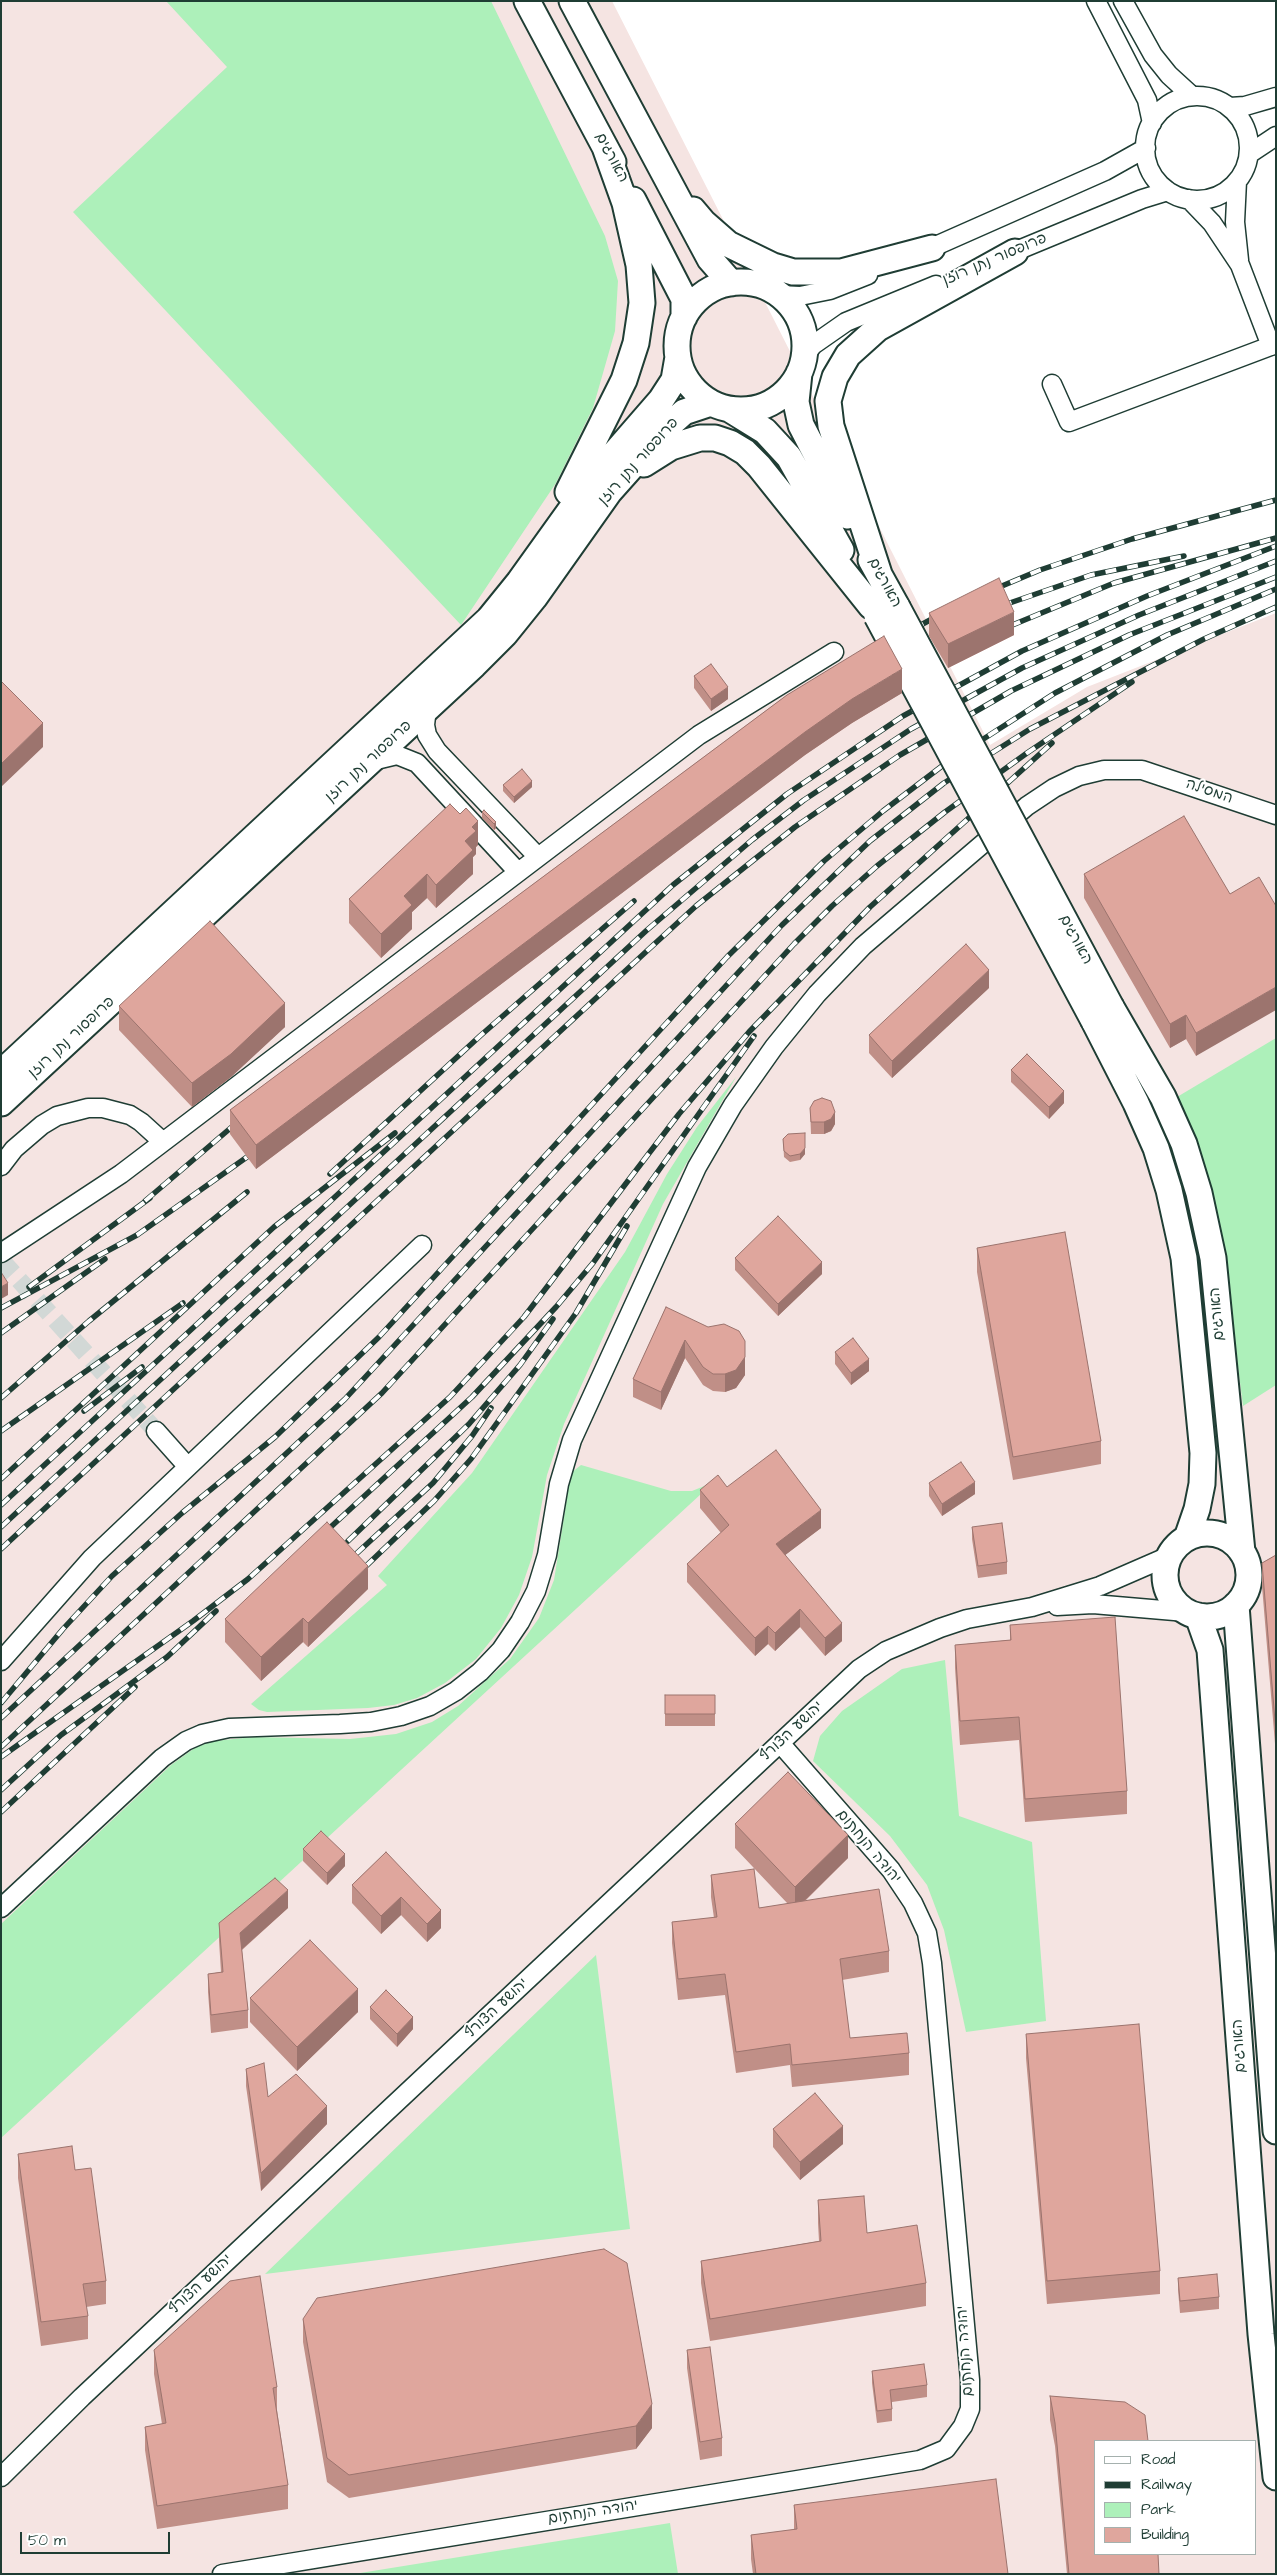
<!DOCTYPE html>
<html>
<head>
<meta charset="utf-8">
<style>
	body { margin:0 }
	#map { position:relative; width:1277px; height:2575px; overflow:hidden; background:#fff; font-family:"Architects Daughter",sans-serif }
	canvas { display:block }
	.frame { position:absolute; inset:0; border:2px solid #1f3d34; pointer-events:none }
	.legend { position:absolute; left:1094px; top:2440px; width:162px; height:115px; box-sizing:border-box; background:#fff; border:1px solid #a5b1ae; margin:0; padding:6px 9px; list-style:none; font-size:15px; color:#1f3d34 }
	.legend li { display:flex; align-items:center; gap:10px; height:25px }
	.legend b { width:25px; border:1px solid #a5b1ae }
	.scale { position:absolute; left:20px; top:2532px; width:150px; height:22px; box-sizing:border-box; border:2px solid #1f3d34; border-top:0; padding-left:6px; font-size:15px; line-height:18px; white-space:nowrap; color:#1f3d34; -webkit-text-stroke:4px #fff; paint-order:stroke }
</style>
</head>
<body>
<div id="map">
<canvas width="1277" height="2575"></canvas>
<div class="frame"></div>
<ul class="legend">
<li><b style="height:6px;background:#fff"></b>Road</li>
<li><b style="height:6px;background:#1f3d34"></b>Railway</li>
<li><b style="height:14px;background:#adf0ba"></b>Park</li>
<li><b style="height:14px;background:#dfa69d"></b>Building</li>
</ul>
<div class="scale">50 m</div>
</div>
<script>
const context = document.querySelector('canvas').getContext('2d');
context.lineJoin = 'round';
function fill(path, color) { context.fillStyle = color; context.fill(path, 'evenodd'); }
const toPath = rows => new Path2D(rows.map(r => 'M' + r).join(''));
function strokePath(path, color, width, dash) { context.strokeStyle = color; context.lineWidth = width; context.lineCap = dash ? 'butt' : 'round'; context.setLineDash(dash || []); context.stroke(path); }
function drawText(font, color, halo, rows, align = 'center') {
  context.font = font + ' "Architects Daughter","Playpen Sans Hebrew",sans-serif'; context.lineWidth = 4; context.setLineDash([]); context.textBaseline = 'middle'; context.strokeStyle = halo; context.fillStyle = color; for (const [text, x, y, turn = 0] of rows) {
    context.save(); context.translate(x, y); context.rotate((+turn || 0) * Math.PI / 180); context.textAlign = isNaN(turn) ? turn : align; if (halo) context.strokeText(text, 0, 0); context.fillText(text, 0, 0); context.restore();
  }
}
fill(toPath([
	[1,1,612,1,990,745,1087,687,1276,613,1276,2574,1,2574],
	[1096,2441,1256,2441,1256,2554,1096,2554]
]), '#f5e4e2');
fill(toPath([
	[166,1,491,1,605,236,618,281,615,331,593,408,556,483,461,625,73,212,227,67],
	[1276,1038,1276,1385,1243,1406,1221,1232,1190,1129,1172,1100],
	[736,1077,663,1204,564,1424,547,1475,532,1557,519,1595,501,1628,476,1659,445,1683,417,1698,394,1705,368,1708,267,1712,259,1710,251,1704,387,1585,378,1576,472,1473,625,1252,667,1174,697,1127],
	[581,1465,671,1491,692,1491,714,1482,1,2138,1,1924,171,1765,196,1747,214,1741,254,1737,350,1739,396,1734,432,1722,458,1706,510,1659,539,1618,554,1580,571,1473],
	[945,1660,959,1816,1032,1842,1046,2021,966,2032,944,1930,927,1885,890,1836,813,1761,820,1736,842,1711,902,1669],
	[596,1955,630,2229,265,2274],
	[670,2523,678,2574,354,2574]
]), '#adf0ba');
strokePath(toPath([
	[1,1260,156,1431]
]), '#d2d8d6', 18, [18, 9]);
const street = toPath([
	[1096,1,1147,100,1152,123],
	[1123,1,1153,55,1169,75,1192,96],
	'1145 148a52 52 0 1 1 104 0a52 52 0 1 1-104 0Z',
	[1230,107,1245,106,1276,97],
	[1249,154,1276,136],
	[1237,181,1235,222,1239,260],
	[1189,199,1212,223,1240,265,1271,346],
	[922,252,1105,171,1146,148],
	[1004,256,1142,199,1168,191],
	[779,295,800,296,830,290,868,275],
	[804,356,813,345,846,322,936,285],
	[1052,384,1069,422,1276,344],
	[427,708,425,725,427,735,437,751,538,857],
	[372,761,397,755,417,763,518,872],
	[1,1166,14,1149,42,1125,57,1116,88,1108,103,1108,130,1115,141,1122,163,1142],
	[1,1253,121,1174,699,735,834,652],
	[156,1431,188,1467],
	[1057,1606,1093,1604,1186,1612],
	[1,1661,92,1558,422,1245],
	[1,1908,162,1758,186,1741,202,1734,229,1728,340,1724,371,1722,401,1716,430,1706,456,1691,480,1672,501,1650,520,1622,536,1591,547,1555,559,1484,572,1440,697,1167,733,1105,774,1047,817,994,863,946,1027,806,1054,788,1079,776,1104,770,1142,770,1276,815],
	[1,2477,82,2397,859,1669,886,1651,940,1628,967,1619,1032,1607,1100,1586,1169,1556],
	[222,2574,920,2460,946,2449,963,2426,970,2409,970,2380,932,1963,927,1933,913,1903,891,1870,780,1743]
]);
const secondary = toPath([
	[527,1,613,162],
	[572,1,710,259,731,283],
	[633,200,684,299,684,317],
	[693,210,704,223,728,244,773,266,793,272,841,272,932,248],
	'677 346a64 64 0 1 1 128 0a64 64 0 1 1-128 0Z',
	[799,373,796,402,801,425,848,516],
	[731,410,765,431,789,457,841,550],
	[644,464,671,447,700,438,715,438,730,443,745,452,759,466,871,606],
	[568,492,624,380,636,343,642,303,639,265,625,203,605,147],
	[871,560,897,607],
	[879,574,831,426,828,401,835,377,848,355,878,328,1015,252],
	[1111,1007,1163,1097,1184,1144,1199,1193,1213,1258,1242,1552],
	[1094,1021,1136,1103,1156,1148,1169,1190,1184,1258,1203,1453,1202,1484,1197,1509,1187,1538],
	[1,1073,489,619,519,582,595,476,661,400,674,380,678,357],
	[1,1103,474,665,505,634,534,598,609,492,666,428,684,412,711,403],
	'1165 1575a42 42 0 1 1 84 0a42 42 0 1 1-84 0Z',
	[1236,1605,1276,2131],
	[1198,1616,1210,1650,1261,2334,1276,2477]
]);
strokePath(street, '#1f3d34', 21);
strokePath(secondary, '#1f3d34', 29);
strokePath(street, '#fff', 18);
strokePath(secondary, '#fff', 25);
const rail = toPath([
	[990,591,1040,570,1132,539,1276,500],
	[1001,606,1091,575,1184,556],
	[1010,626,1114,583,1276,538],
	[875,650,941,614],
	[330,1174,480,1036,634,901],
	[145,1201,240,1120],
	[29,1287,150,1198],
	[1,1308,137,1235,247,1157],
	[1,1333,105,1259],
	[1,1398,89,1321,247,1192],
	[84,1411,142,1367],
	[1,1431,183,1303],
	[1,1479,274,1227,395,1133],
	[1,1505,673,885,787,794,903,716,1022,651,1147,596,1276,546],
	[1,1527,647,930,752,840,804,800,911,729,1022,668,1139,615,1276,561],
	[322,1535,472,1397,556,1307,593,1263,754,1036],
	[348,1541,469,1424,520,1365,553,1319],
	[1,1549,649,949,696,906,795,827,900,755,1011,691,1129,635,1276,577],
	[356,1554,433,1483,472,1436,491,1408],
	[365,1567,434,1501,471,1459,576,1313,627,1226],
	[1,1703,63,1629,112,1576,182,1513,275,1437,379,1337,727,957,824,861,883,811,946,763,1055,693,1167,635,1276,589],
	[1,1718,345,1399,782,925,870,841,944,783,1030,729,1204,639,1276,607],
	[1,1747,382,1393,794,944,832,906,877,866,945,812,1027,753,1132,682],
	[1,1757,193,1621,248,1579,450,1397,524,1317,679,1114,749,1032,870,907,1052,743],
	[1,1790,61,1735,167,1657,216,1611],
	[1,1812,135,1687]
]);
strokePath(rail, '#1f3d34', 5.5);
strokePath(rail, '#fff', 4, [11]);
const secondaryBridge = toPath([
	[897,607,1111,1007],
	[877,616,1094,1021]
]);
strokePath(secondaryBridge, '#1f3d34', 29, []);
strokePath(secondaryBridge, '#fff', 25);
fill(toPath([
	[929,613,1014,635,948,668,929,636],
	[694,676,728,699,711,711,694,688],
	[902,693,852,723,805,755,256,1169,230,1134,230,1110,787,695],
	[503,785,532,787,514,803,503,791],
	[482,812,496,822,496,828,494,830,482,818],
	[478,845,476,847,476,854,473,857,473,874,436,908,427,898,412,912,412,929,381,958,349,923,349,899],
	[1084,874,1230,894,1196,1056,1186,1039,1170,1048,1084,898],
	[989,988,892,1078,869,1053,869,1035],
	[119,1006,285,1027,231,1077,192,1107,119,1030],
	[1011,1070,1064,1103,1049,1119,1011,1082],
	[810,1108,835,1124,831,1131,824,1134,811,1134],
	[783,1139,805,1154,800,1160,790,1162,784,1157],
	[977,1248,1101,1441,1101,1464,1013,1480,977,1272],
	[735,1258,822,1274,778,1316,735,1270],
	[666,1307,745,1375,736,1388,725,1392,713,1391,703,1385,685,1358,661,1410,633,1397,633,1379],
	[835,1352,869,1371,851,1385,835,1364],
	[929,1483,975,1494,942,1516,929,1496],
	[727,1487,821,1528,785,1555,842,1641,825,1656,800,1627,775,1651,768,1644,755,1656,687,1582,687,1564,721,1533,700,1508,700,1490],
	[972,1527,1007,1562,1007,1574,978,1578,972,1539],
	[1276,1555,1276,1756,1262,1586,1262,1563],
	[368,1589,308,1647,303,1642,261,1681,225,1642,225,1619],
	[1010,1625,1127,1791,1127,1814,1025,1822,1019,1740,960,1745,955,1668,955,1645,1010,1640],
	[665,1695,715,1695,715,1726,665,1726],
	[735,1824,848,1858,805,1901,889,1951,889,1972,842,1980,850,2038,909,2053,909,2075,792,2087,790,2065,736,2073,725,1995,678,2000,672,1943,672,1922,714,1918,711,1897,711,1875,759,1908,788,1904,735,1848],
	[303,1849,345,1866,327,1885,303,1861],
	[386,1852,441,1928,427,1942,401,1915,381,1934,352,1903,352,1885],
	[288,1908,242,1950,248,2010,248,2028,211,2033,208,1992,208,1974,221,1972,219,1941,219,1923],
	[250,1998,358,2012,297,2071,250,2022],
	[370,2007,413,2029,397,2047,370,2019],
	[1026,2034,1160,2271,1160,2294,1047,2304,1026,2058],
	[246,2069,268,2097,327,2124,261,2191,246,2086],
	[773,2129,843,2144,800,2180,773,2147],
	[18,2154,75,2170,106,2281,106,2304,86,2307,88,2316,88,2339,41,2346,18,2178],
	[818,2200,867,2233,926,2283,926,2306,710,2341,701,2283,701,2261,819,2241,818,2223],
	[1178,2278,1219,2297,1219,2309,1180,2313,1178,2290],
	[303,2319,652,2428,636,2449,349,2498,327,2482,303,2342],
	[154,2350,277,2387,277,2410,288,2485,288,2509,157,2529,145,2450,145,2427,162,2424,154,2374],
	[687,2350,722,2438,722,2456,700,2460,687,2368],
	[872,2371,927,2385,927,2397,892,2402,892,2421,877,2423,872,2383],
	[1050,2396,1159,2574,1067,2574,1055,2446,1050,2420],
	[794,2505,1008,2574,753,2574,751,2559,751,2535,794,2530]
]), '#c08f87');
fill(toPath([
	[1014,612,1014,635,948,668,948,644],
	[902,669,902,693,852,723,805,755,256,1169,256,1145,805,732,852,699],
	[728,687,728,699,711,711,711,699],
	[43,723,43,747,1,787,1,764],
	[532,781,532,787,514,803,514,797],
	[478,821,478,845,476,847,476,854,473,857,473,874,436,908,436,885,465,841,472,827],
	[496,822,496,828,494,830,494,824],
	[427,874,427,898,412,912,412,929,381,958,381,934,404,896],
	[989,970,989,988,892,1078,892,1061],
	[1276,987,1276,1010,1196,1056,1196,1033],
	[285,1003,285,1027,231,1077,192,1107,192,1083],
	[1186,1015,1186,1039,1170,1048,1170,1024],
	[1064,1091,1064,1103,1049,1119,1049,1107],
	[835,1112,835,1124,831,1131,824,1134,824,1122],
	[805,1148,805,1154,800,1160,800,1154],
	[822,1262,822,1274,778,1316,778,1304],
	[8,1283,8,1295,1,1299,1,1287],
	[685,1340,685,1358,661,1410,661,1392],
	[745,1357,745,1375,736,1388,725,1392,725,1374],
	[869,1359,869,1371,851,1385,851,1373],
	[975,1482,975,1494,942,1516,942,1504],
	[821,1510,821,1528,776,1562,776,1544],
	[368,1566,368,1589,308,1647,308,1623],
	[800,1609,800,1627,775,1651,775,1633],
	[303,1618,303,1642,261,1681,261,1657],
	[842,1623,842,1641,825,1656,825,1638],
	[768,1626,768,1644,755,1656,755,1638],
	[848,1835,848,1858,795,1910,795,1887],
	[345,1854,345,1866,327,1885,327,1873],
	[288,1890,288,1908,240,1951,240,1933],
	[401,1897,401,1915,381,1934,381,1916],
	[441,1910,441,1928,427,1942,427,1924],
	[358,1989,358,2012,297,2071,297,2047],
	[413,2017,413,2029,397,2047,397,2034],
	[327,2106,327,2124,261,2191,261,2173],
	[843,2126,843,2144,800,2180,800,2162],
	[652,2404,652,2428,636,2449,636,2426]
]), '#9c746e');
const building = toPath([
	[999,578,1014,612,948,644,929,613,999,578],
	[884,636,902,669,852,699,805,732,256,1145,230,1110,787,695,884,636],
	[711,664,728,687,711,699,694,676,711,664],
	[1,681,43,723,1,764,1,681],
	[522,769,532,781,514,797,503,785,522,769],
	[450,804,460,814,466,808,478,821,472,827,476,831,465,841,473,850,436,885,427,874,404,896,412,905,381,934,349,899,450,804],
	[484,810,496,822,494,824,482,812,484,810],
	[1184,816,1230,894,1259,877,1276,906,1276,987,1196,1033,1186,1015,1170,1024,1084,874,1184,816],
	[210,921,285,1003,231,1054,192,1083,119,1006,210,921],
	[966,944,989,970,892,1061,869,1035,966,944],
	[1027,1054,1064,1091,1049,1107,1011,1070,1027,1054],
	[822,1098,831,1101,835,1112,831,1119,824,1122,811,1122,810,1108,814,1101,822,1098],
	[805,1133,805,1148,800,1154,790,1156,784,1151,783,1139,788,1134,805,1133],
	[778,1216,822,1262,778,1304,735,1258,778,1216],
	[1065,1232,1101,1441,1013,1457,977,1248,1065,1232],
	[1,1272,8,1283,1,1287,1,1272],
	[666,1307,708,1327,724,1324,739,1331,745,1341,745,1357,736,1370,725,1374,713,1374,703,1367,685,1340,661,1392,633,1379,666,1307],
	[853,1338,869,1359,851,1373,835,1352,853,1338],
	[776,1450,821,1510,776,1544,842,1623,825,1638,800,1609,775,1633,768,1626,755,1638,687,1564,729,1525,700,1490,718,1475,727,1487,776,1450],
	[961,1462,975,1482,942,1504,929,1483,961,1462],
	[327,1522,368,1566,308,1623,303,1618,261,1657,225,1619,327,1522],
	[1002,1523,1007,1562,978,1566,972,1527,1002,1523],
	[1276,1555,1276,1733,1262,1563,1276,1555],
	[1115,1617,1127,1791,1025,1799,1019,1717,960,1721,955,1645,1011,1640,1010,1625,1115,1617],
	[665,1695,715,1695,715,1714,665,1714,665,1695],
	[788,1772,848,1835,795,1887,735,1824,788,1772],
	[321,1831,345,1854,327,1873,303,1849,321,1831],
	[386,1852,441,1910,427,1924,401,1897,381,1916,352,1885,386,1852],
	[754,1869,759,1908,879,1889,889,1951,840,1959,850,2038,907,2033,909,2053,792,2065,790,2044,736,2052,725,1974,678,1979,672,1922,717,1917,711,1875,754,1869],
	[275,1878,288,1890,240,1933,248,2010,211,2015,208,1974,223,1972,219,1923,275,1878],
	[310,1940,358,1989,297,2047,250,1998,310,1940],
	[386,1990,413,2017,397,2034,370,2007,386,1990],
	[1139,2024,1160,2271,1047,2281,1026,2034,1139,2024],
	[264,2063,268,2097,296,2074,327,2106,261,2173,246,2069,264,2063],
	[815,2093,843,2126,800,2162,773,2129,815,2093],
	[72,2146,75,2170,91,2168,106,2281,83,2284,88,2316,41,2322,18,2154,72,2146],
	[864,2196,867,2233,917,2225,926,2283,710,2319,701,2261,821,2241,818,2200,864,2196],
	[604,2249,627,2263,652,2404,636,2426,349,2475,327,2458,303,2319,317,2298,604,2249],
	[1217,2274,1219,2297,1180,2301,1178,2278,1217,2274],
	[260,2276,277,2387,273,2388,288,2485,157,2506,145,2427,166,2423,154,2350,230,2281,260,2276],
	[710,2347,722,2438,700,2442,687,2350,710,2347],
	[924,2364,927,2385,890,2390,892,2409,877,2411,872,2371,924,2364],
	[1050,2396,1125,2402,1145,2415,1148,2441,1096,2441,1096,2554,1158,2554,1159,2574,1069,2574,1055,2423,1050,2396],
	[996,2479,1008,2574,756,2574,751,2535,797,2529,794,2505,996,2479]
]);
fill(building, '#dfa69d');
strokePath(building, '#9c746e', 1);
drawText('15px', '#1f3d34', '#fff', [
	["האורגים",611,158,62],
	["פרופסור נתן רוזן",995,260,-23],
	["פרופסור נתן רוזן",639,462,-48],
	["האורגים",884,583,62],
	["פרופסור נתן רוזן",369,762,-43],
	["המסילה",1209,792,19],
	["האורגים",1075,940,62],
	["פרופסור נתן רוזן",72,1038,-43],
	["האורגים",1218,1314,-95],
	["יהושע הצורף",792,1732,-43],
	["יהודה הנחתום",868,1847,50],
	["יהושע הצורף",497,2009,-43],
	["האורגים",1240,2046,-94],
	["יהושע הצורף",201,2285,-43],
	["יהודה הנחתום",966,2351,-94],
	["יהודה הנחתום",593,2513,-9]
]);
</script>
</body>
</html>
